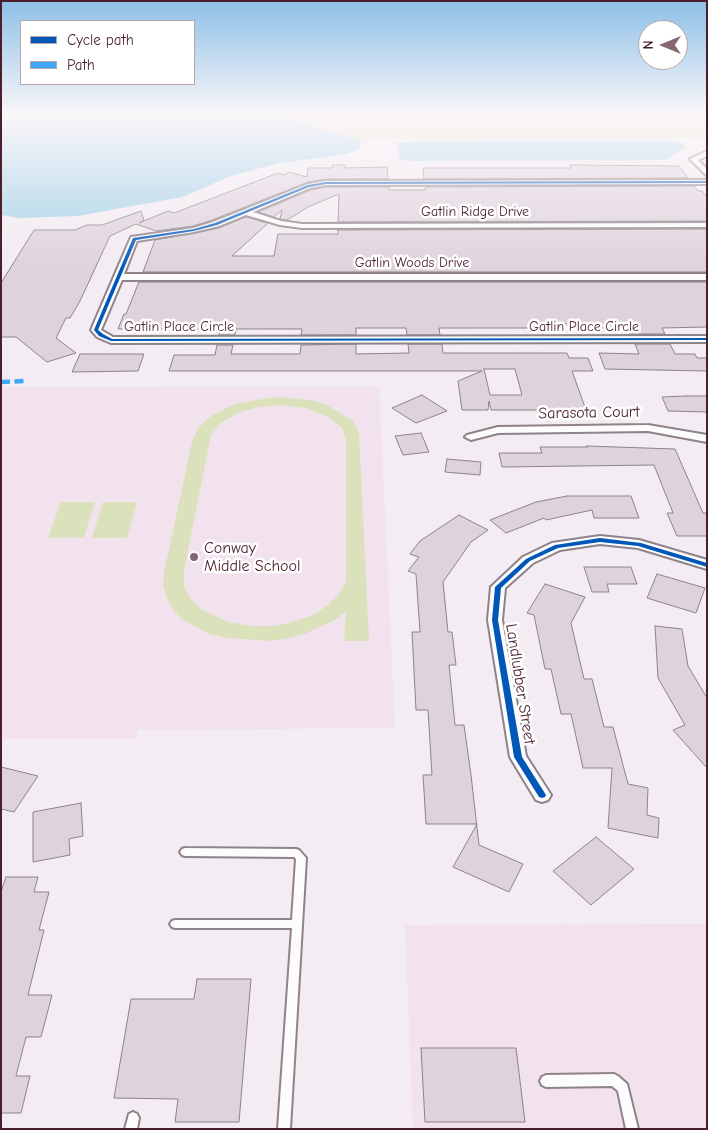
<!DOCTYPE html>
<html>
<head>
<meta charset="utf-8">
<style>
	body { margin:0 }
	#map { position:relative; width:708px; height:1130px; overflow:hidden; background:#f3ecf2; font-family:"Comic Neue",sans-serif }
	canvas { display:block }
	.frame { position:absolute; inset:0; border:2px solid #4a1f2b; pointer-events:none }
	.legend { position:absolute; left:20px; top:20px; width:175px; height:65px; box-sizing:border-box; background:#fff; border:1px solid #b7a5aa; margin:0; padding:6px 9px; list-style:none; font-size:15px; color:#4a1f2b }
	.legend li { display:flex; align-items:center; gap:10px; height:25px }
	.legend b { width:25px; border:1px solid #b7a5aa }
	.north { position:absolute; left:638px; top:20px; width:50px; height:50px; box-sizing:border-box; background:#fff; border:1px solid #b7a5aa; border-radius:50%; rotate:270deg; font-size:14px; font-weight:700; line-height:20px; text-align:center; color:#4a1f2b }
	.north::after { content:''; display:block; margin:auto; width:18px; height:22px; background:#856771; clip-path:polygon(50% 0,100% 100%,50% 72%,0 100%) }
</style>
</head>
<body>
<div id="map">
<canvas width="708" height="1130"></canvas>
<div class="frame"></div>
<ul class="legend">
<li><b style="height:6px;background:#0057b8"></b>Cycle path</li>
<li><b style="height:6px;background:#3fa9f5"></b>Path</li>
</ul>
<div class="north">N</div>
</div>
<script>
const context = document.querySelector('canvas').getContext('2d');
context.lineJoin = 'round';
function fill(path, color) { context.fillStyle = color; context.fill(path, 'evenodd'); }
const toPath = rows => new Path2D(rows.map(r => 'M' + r).join(''));
function strokePath(path, color, width, dash) { context.strokeStyle = color; context.lineWidth = width; context.lineCap = dash ? 'butt' : 'round'; context.setLineDash(dash || []); context.stroke(path); }
function drawText(font, color, halo, rows, align = 'center') {
  context.font = font + ' "Comic Neue",sans-serif'; context.lineWidth = 5; context.setLineDash([]); context.textBaseline = 'middle'; context.strokeStyle = halo; context.fillStyle = color; for (const [text, x, y, turn = 0] of rows) {
    context.save(); context.translate(x, y); context.rotate((+turn || 0) * Math.PI / 180); context.textAlign = isNaN(turn) ? turn : align; if (halo) context.strokeText(text, 0, 0); context.fillText(text, 0, 0); context.restore();
  }
}
fill(toPath([
	[379,386,395,728,138,730,136,739,1,739,1,387],
	[707,924,707,1129,413,1129,405,925]
]), '#f1e2ee');
fill(toPath([
	[133,113,707,113,707,138,120,139],
	[275,397,311,400,327,405,353,421,359,432,369,641,344,641,346,612,331,622,307,633,289,638,271,641,227,638,209,634,183,620,174,611,167,599,163,585,164,573,192,442,198,428,210,417,226,408,239,403],
	[279,405,305,408,328,417,342,428,346,439,346,581,340,593,327,606,313,615,292,622,274,626,252,626,228,622,202,610,191,600,184,586,184,570,211,435,221,423,238,413,258,407],
	[61,502,95,502,84,537,48,538],
	[103,502,137,502,127,538,92,538]
]), '#dbe2bb');
fill(toPath([
	[1,113,301,113,301,123,307,126,355,138,361,141,361,146,358,150,342,155,279,163,231,176,182,197,78,216,19,218,1,215],
	[417,141,672,141,682,143,685,148,665,160,411,161,400,159,397,143]
]), '#a2d1e6');
const building = toPath([
	[333,165,345,165,345,168,387,167,388,179,326,179,308,182,212,220,193,226,156,231,136,224,110,236,80,301,70,318,66,318,56,338,76,353,47,362,16,337,1,337,1,283,34,230,75,230,87,225,102,225,141,211,144,220,139,223,168,211,174,213,278,173,284,175,289,172,307,177,308,168,332,168,333,165],
	[570,165,679,166,688,178,424,179,423,168,572,168,570,165],
	[694,186,698,191,702,191,707,197,707,221,338,222,339,194,308,207,287,220,280,219,282,210,274,217,258,212,311,190,326,187,389,187,389,190,425,190,426,187,694,186],
	[246,217,268,223,232,256,274,256,278,234,338,234,338,230,707,229,707,272,143,272,155,240,219,228,246,217],
	[139,282,707,282,707,327,662,328,665,334,630,334,628,328,588,328,587,324,560,324,561,328,439,328,440,335,407,335,406,328,356,328,356,335,301,335,302,329,236,329,235,335,219,335,220,329,118,329,124,314,126,314,139,282],
	[356,344,356,354,409,353,408,344,442,344,443,353,567,353,569,358,588,358,593,371,572,371,586,410,491,410,489,401,488,410,462,410,458,381,482,371,169,371,174,355,215,355,217,345,233,345,231,354,300,354,301,345,356,344],
	[484,369,515,369,522,395,490,395,484,369],
	[635,344,670,344,675,354,695,354,697,358,707,358,707,371,605,369,599,353,639,354,635,344],
	[80,354,144,354,138,371,72,372,80,354],
	[422,395,447,411,416,423,392,408,422,395],
	[686,396,707,396,707,412,668,411,662,397,686,396],
	[421,433,429,452,403,455,395,436,421,433],
	[587,446,675,449,703,513,707,513,707,536,677,536,667,513,673,513,654,465,502,467,499,453,542,453,540,447,588,447,587,446],
	[447,459,481,462,480,475,445,472,447,459],
	[567,496,631,496,639,518,594,518,592,510,546,520,544,518,506,533,490,520,536,502,567,496],
	[459,515,488,530,471,542,443,582,448,632,452,632,456,665,449,665,455,725,464,725,471,775,479,845,523,864,509,892,453,867,477,824,426,824,423,775,432,775,428,710,416,710,412,632,420,632,416,574,408,571,419,557,410,554,420,541,459,515],
	[584,567,631,567,637,584,607,584,609,592,592,592,584,567],
	[657,574,705,588,696,613,647,598,657,574],
	[545,584,585,597,571,623,584,679,592,679,604,727,613,727,628,784,648,788,647,815,659,818,658,838,608,828,612,768,583,768,571,714,561,714,551,669,545,669,534,615,527,613,545,584],
	[655,626,682,629,688,666,707,698,707,768,673,730,685,725,658,678,655,626],
	[1,767,38,776,14,812,1,809,1,767],
	[81,803,83,836,69,839,70,855,33,862,33,812,81,803],
	[596,837,634,869,591,905,553,871,596,837],
	[6,877,38,877,34,892,49,892,39,930,44,930,28,995,52,995,41,1037,26,1037,16,1076,30,1076,21,1113,1,1113,1,892,6,877],
	[197,979,251,979,239,1122,175,1122,178,1099,114,1098,131,999,194,999,197,979],
	[421,1048,516,1048,525,1122,425,1122,421,1048]
]);
fill(building, '#ded2db');
strokePath(building, '#8e8388', 1);
const lane = toPath([
	[185,848,296,849,299,850,306,858,290,1129,278,1129,292,928,175,928,172,927,170,924,172,921,175,920,292,920,296,859,294,857,185,856,182,855,180,852,182,849,185,848],
	[614,1074,618,1076,627,1084,638,1129,626,1129,618,1091,612,1086,546,1087,542,1085,540,1081,542,1077,546,1075,614,1074],
	[133,1112,137,1114,139,1118,137,1129,125,1129,129,1114,133,1112]
]);
const street = toPath([
	[707,151,707,156,698,160,707,169,707,176,690,159,707,151],
	[707,180,707,184,326,185,310,188,253,212,281,221,302,224,707,223,707,227,302,228,280,225,246,215,219,226,194,232,137,241,124,274,707,274,707,280,122,280,101,330,113,337,707,336,707,342,111,343,97,337,91,330,131,237,193,228,213,222,308,184,326,181,707,180],
	[648,425,707,435,707,442,648,431,498,433,471,440,465,437,467,435,498,427,648,425],
	[600,536,639,540,707,560,707,569,638,548,600,544,560,550,533,563,505,588,502,620,526,756,551,795,548,800,542,802,536,800,510,757,488,620,491,587,523,557,552,543,600,536]
]);
strokePath(lane, '#8e8388', 4);
strokePath(street, '#8e8388', 4);
fill(lane, '#fdfcfd');
fill(street, '#fdfcfd');
strokePath(toPath([
	[1,382,25,381]
]), '#3fa9f5', 4.5, [9, 4.5]);
fill(toPath([
	[707,181,707,183,326,184,309,187,217,225,194,231,136,240,98,330,103,334,112,339,707,338,707,340,111,341,99,336,94,330,133,238,194,229,215,223,308,185,326,182,707,181],
	[600,538,641,543,707,563,707,567,638,546,600,542,558,548,530,561,501,588,498,620,522,757,546,795,545,797,542,798,539,797,514,757,492,620,495,587,526,559,555,545,600,538]
]), '#0057b8');
const sky = context.createLinearGradient(0, 0, 0, 271);
sky.addColorStop(0, '#8cc0e7');
sky.addColorStop(0.42, '#faf6f9');
sky.addColorStop(1, '#faf6f900');
context.fillStyle = sky;
context.fillRect(0, 0, 708, 271);
for (const [x, y, r, color] of [
	[194,557,5,"#856771"]
]) { const dot = new Path2D(); dot.arc(x, y, r, 0, 2 * Math.PI); context.fillStyle = color; context.fill(dot); strokePath(dot, '#fff', 2); }
drawText('14px', '#4a1f2b', '#fff', [
	["Gatlin Ridge Drive",475,212],
	["Gatlin Woods Drive",412,263],
	["Gatlin Place Circle",179,327],
	["Gatlin Place Circle",584,327]
]);
drawText('16px', '#4a1f2b', '#fff', [
	["Sarasota Court",589,413,-1],
	["Landlubber Street",520,684,81]
]);
drawText('16px', '#4a1f2b', '#fff', [
	["Conway",204,548],
	["Middle School",204,566]
], 'left');
</script>
</body>
</html>
